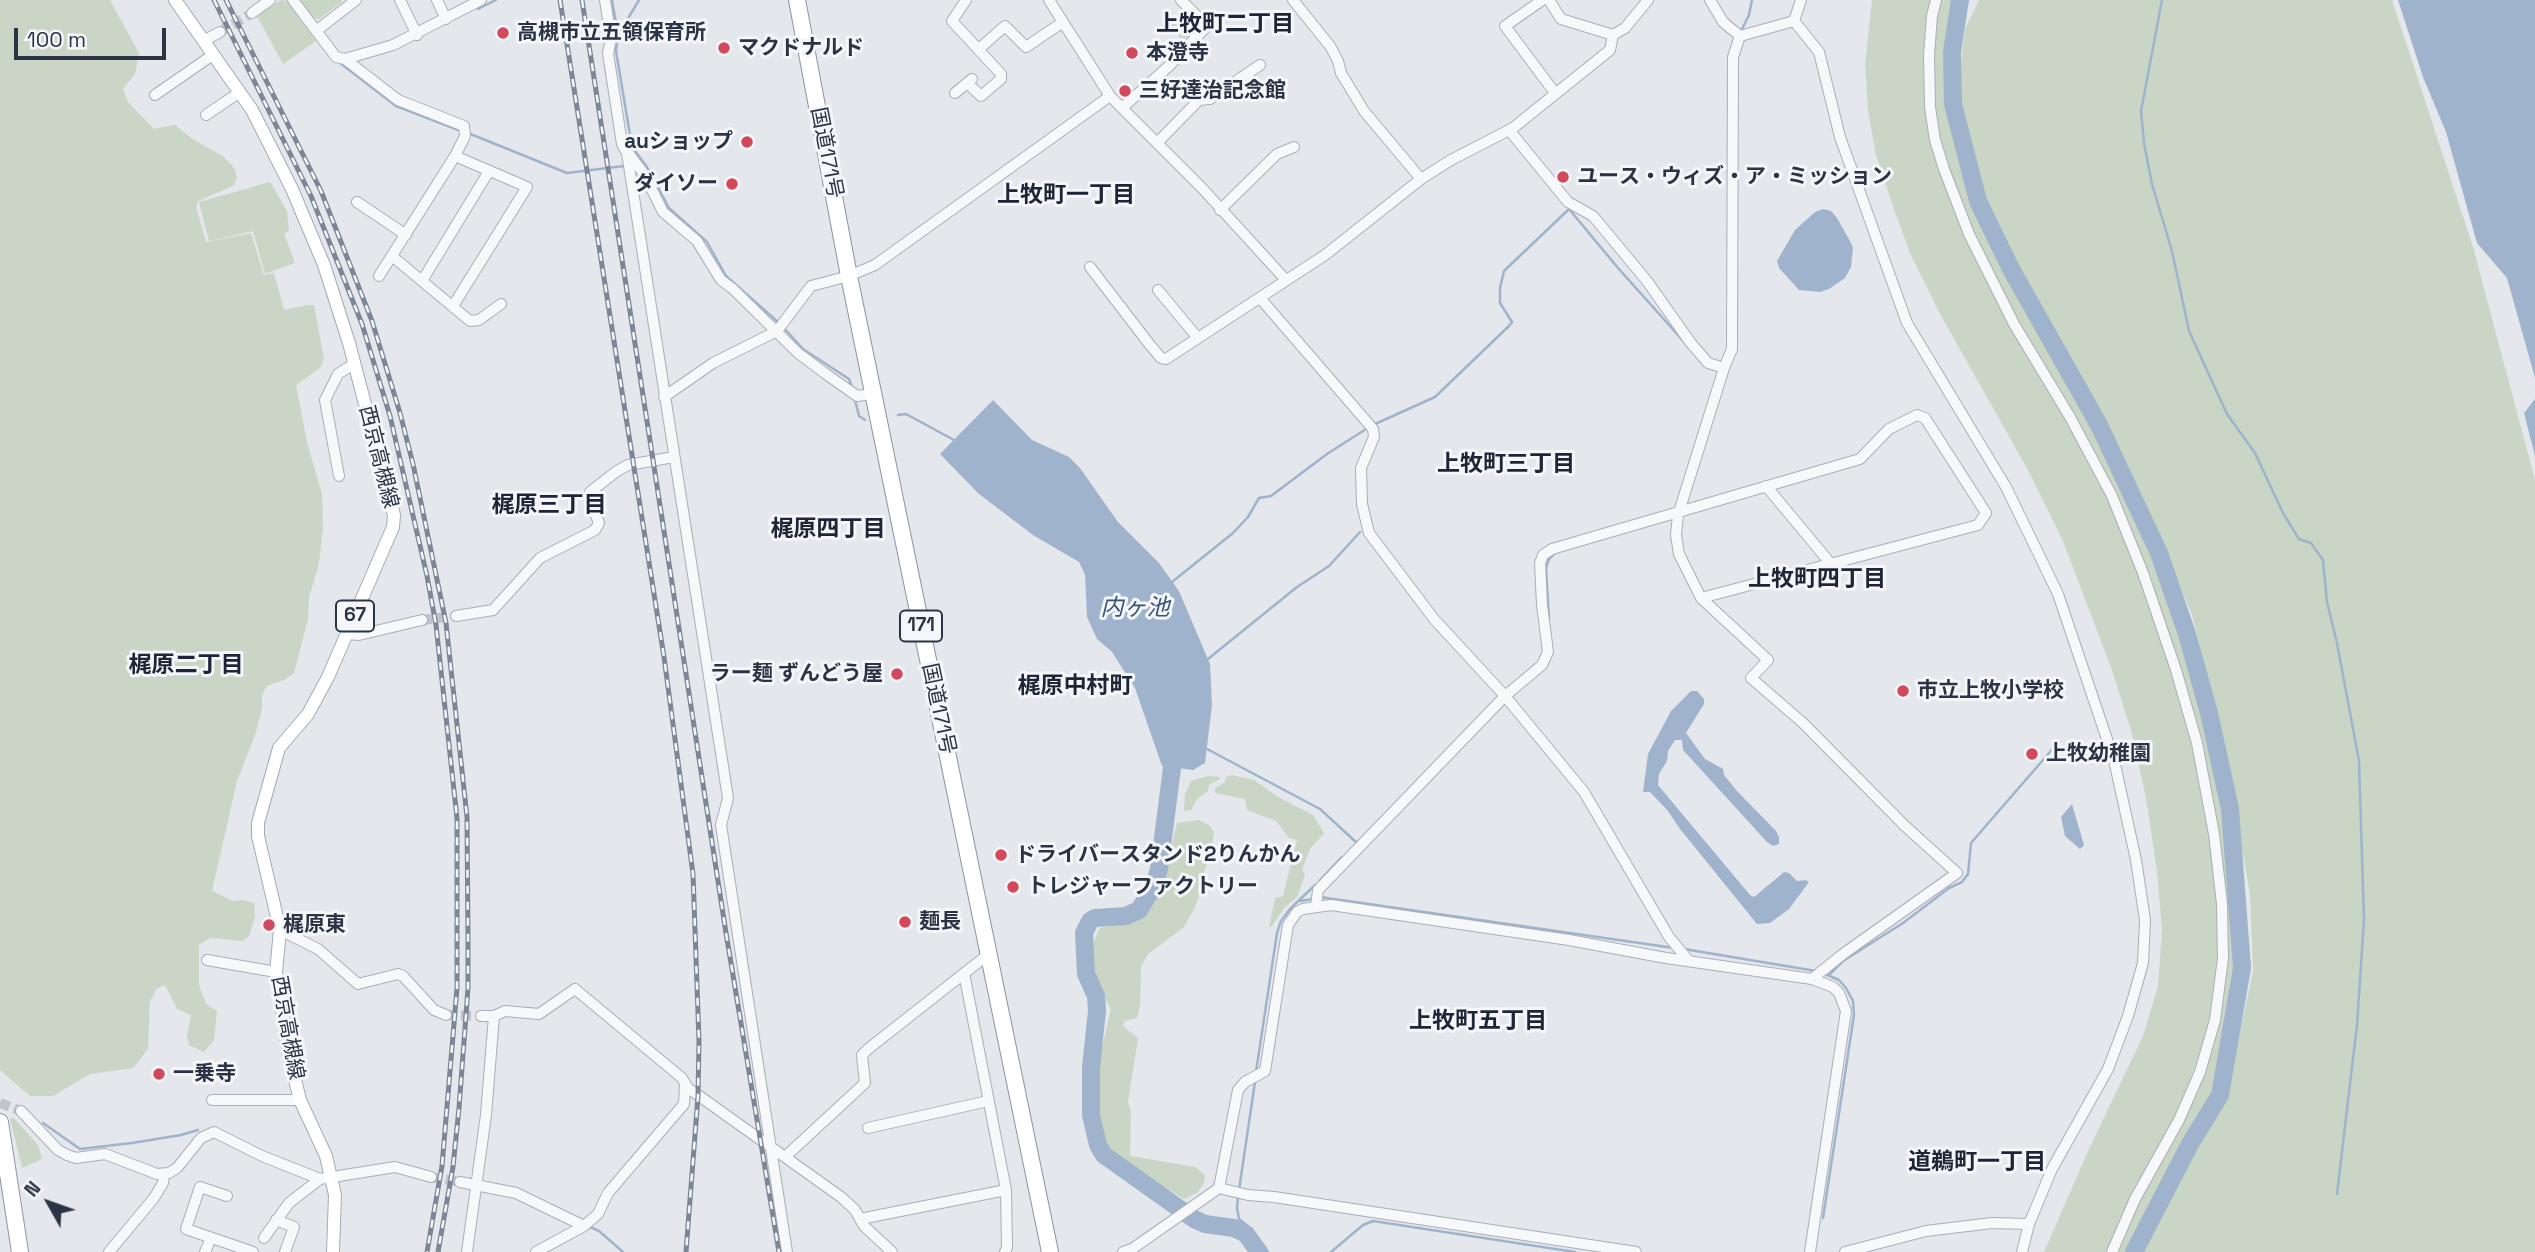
<!DOCTYPE html>
<html>
<head>
<meta charset="utf-8">
<style>
	body { margin:0 }
	#map { position:relative; width:2535px; height:1252px; overflow:hidden; background:#e4e7ec; font-family:"Space Grotesk",sans-serif }
	canvas { display:block }
	.north { position:absolute; left:14px; top:1168px; width:70px; height:70px; -webkit-text-stroke:5px #f4f6f9; paint-order:stroke; rotate:310deg; font-size:19px; font-weight:700; line-height:28px; text-align:center; color:#2b3445 }
	.north::after { content:''; display:block; margin:auto; width:24px; height:32px; background:#2b3445; clip-path:polygon(50% 0,100% 100%,50% 72%,0 100%) }
	.scale { position:absolute; left:14px; top:28px; width:152px; height:32px; box-sizing:border-box; border:4px solid #2b3445; border-top:0; padding-left:9px; font-size:21px; line-height:24px; white-space:nowrap; color:#2b3445; -webkit-text-stroke:5px #f4f6f9; paint-order:stroke }
</style>
</head>
<body>
<div id="map">
<canvas width="2535" height="1252"></canvas>
<div class="north">N</div>
<div class="scale">100 m</div>
</div>
<script>
const context = document.querySelector('canvas').getContext('2d');
context.lineJoin = 'round';
function fill(path, color) { context.fillStyle = color; context.fill(path, 'evenodd'); }
const toPath = rows => new Path2D(rows.map(r => 'M' + r).join(''));
function strokePath(path, color, width, dash) { context.strokeStyle = color; context.lineWidth = width; context.lineCap = dash ? 'butt' : 'round'; context.setLineDash(dash || []); context.stroke(path); }
function drawText(font, color, halo, rows, align = 'center') {
  context.font = font + ' "Space Grotesk","Noto Sans JP",sans-serif'; context.lineWidth = 6; context.setLineDash([]); context.textBaseline = 'middle'; context.strokeStyle = halo; context.fillStyle = color; for (const [text, x, y, turn = 0] of rows) {
    context.save(); context.translate(x, y); context.rotate((+turn || 0) * Math.PI / 180); context.textAlign = isNaN(turn) ? turn : align; if (halo) context.strokeText(text, 0, 0); context.fillText(text, 0, 0); context.restore();
  }
}
fill(toPath([
	[0,0,110,0,139,53,135,74,123,89,128,102,154,129,175,125,194,140,223,156,235,169,237,179,233,186,198,201,196,207,206,242,251,233,264,275,274,273,284,310,306,305,314,305,324,359,320,368,296,385,307,442,322,494,323,528,319,563,309,598,308,619,294,673,284,680,267,686,262,695,262,709,255,735,237,781,212,891,233,901,244,900,254,903,255,917,249,936,243,941,210,938,199,945,199,985,206,1004,217,1011,214,1040,204,1052,189,1045,187,1036,191,1015,177,1009,165,985,156,989,150,1002,148,1049,133,1068,90,1074,53,1096,30,1096,0,1070],
	[281,0,287,1,316,41,283,64,257,16],
	[300,0,341,0,342,2,319,19,314,18],
	[1872,0,1932,0,1934,153,1960,226,1993,294,2068,421,2097,476,2131,554,2167,649,2189,731,2207,815,2216,885,2218,945,2214,1000,2203,1045,2181,1103,2109,1252,2044,1252,2089,1149,2143,1036,2158,986,2162,930,2157,871,2146,798,2132,734,2112,670,2063,541,2029,472,1939,312,1909,251,1894,209,1876,155,1868,111,1865,64],
	[1940,0,1957,0,1947,75,1951,124,1965,180,1988,236,2049,346,2096,425,2133,499,2156,554,2184,634,2207,715,2232,846,2239,972,2225,1054,2207,1104,2131,1252,2116,1252,2150,1180,2219,1021,2219,841,2171,642,2150,574,2119,504,2005,297,1967,218,1952,183,1938,132,1933,75,1933,33],
	[1979,0,2392,0,2473,247,2535,480,2535,1252,2143,1252,2159,1215,2204,1134,2234,1061,2253,971,2250,894,2223,738,2192,615,2150,516,2089,394,2010,253,1984,197,1957,98,1965,29],
	[1186,13,1199,28,1183,41,1170,26],
	[270,182,287,211,289,231,284,233,295,263,265,274,253,231,209,241,199,202],
	[1232,775,1254,780,1278,797,1313,815,1324,833,1310,849,1302,869,1305,875,1297,897,1285,907,1272,926,1269,927,1275,898,1283,896,1297,840,1289,838,1276,821,1247,810,1245,799,1215,793,1215,788,1225,782,1226,777],
	[1208,776,1219,777,1220,779,1209,785,1208,791,1197,799,1191,810,1184,811,1185,794,1191,781],
	[1199,820,1209,825,1214,832,1211,853,1198,889,1200,894,1195,907,1184,927,1148,954,1141,967,1140,1006,1137,1018,1124,1021,1123,1026,1138,1038,1128,1102,1131,1112,1130,1156,1195,1167,1205,1175,1204,1183,1197,1193,1184,1199,1114,1156,1106,1148,1100,1124,1099,1061,1111,1009,1093,975,1092,945,1100,928,1129,921,1146,911,1163,882,1177,823],
	[13,1117,38,1145,42,1159,22,1168,10,1119]
]), '#c9d6c5');
fill(toPath([
	[2398,0,2535,0,2535,378,2507,278,2477,243,2446,132,2423,77],
	[1823,209,1831,211,1837,218,1850,241,1853,248,1851,267,1845,278,1829,289,1820,292,1799,290,1779,268,1777,261,1795,230,1815,212],
	[2535,399,2535,456,2524,413],
	[993,400,1032,440,1069,457,1080,468,1118,522,1159,563,1179,591,1210,664,1212,705,1205,763,1193,770,1162,766,1135,688,1112,652,1097,639,1087,617,1085,575,1079,562,1033,535,979,494,940,454],
	[1691,691,1697,691,1704,699,1704,704,1686,733,1705,759,1723,769,1724,775,1737,791,1776,831,1779,837,1779,844,1773,846,1767,842,1683,750,1682,740,1675,740,1668,751,1667,761,1659,774,1658,785,1750,895,1754,897,1784,872,1789,873,1797,881,1806,880,1809,882,1789,909,1770,923,1757,924,1680,829,1668,811,1650,792,1643,792,1648,754,1671,711],
	[2072,804,2084,845,2080,849,2065,836,2061,817]
]), '#9fb4cc');
strokePath(toPath([
	[612,0,618,35,616,51,632,147,647,167,669,208,707,242,726,276,779,323],
	[2162,0,2141,111,2144,143,2152,184,2172,251,2189,331,2227,414,2255,453,2283,513,2299,539,2311,543,2323,560,2327,602,2337,643,2359,761,2364,920,2357,1025,2337,1194],
	[478,9,496,0],
	[1740,33,1749,15,1752,0],
	[618,35,639,0],
	[340,63,396,106,461,131],
	[468,133,567,173,624,166],
	[784,328,803,349,849,379,853,390],
	[855,400,859,416,865,420],
	[898,415,906,414,954,440],
	[1375,424,1435,397,1509,326,1512,322,1500,303,1500,288,1504,271,1569,209,1618,268,1686,344],
	[1172,582,1233,533,1248,517,1259,498,1271,496,1327,454,1366,429],
	[1549,620,1546,568,1549,559,1555,553],
	[1208,659,1297,587,1329,566,1360,532],
	[1207,749,1320,809,1357,843],
	[1320,880,1342,857],
	[1320,897,1674,948],
	[1300,901,1314,899],
	[1684,949,1816,971],
	[1830,974,1843,961,1903,923,1949,888,1962,882,1968,874,1971,843,2056,745],
	[1256,1072,1277,933,1281,921,1290,909,1315,885],
	[43,1123,80,1149,132,1143,181,1135,198,1130],
	[1239,1190,1255,1082],
	[1238,1196,1237,1208,1239,1219,1249,1227,1268,1252],
	[1823,1218,1854,1015,1853,1001,1846,988,1839,980,1825,974],
	[590,1227,599,1231,623,1252],
	[1331,1252,1363,1225,1373,1221,1575,1252]
]), '#9fb4cc', 2.5);
strokePath(toPath([
	[1960,0,1952,52,1953,104,1978,201,2011,269,2099,425,2159,553,2187,634,2209,713,2230,809,2242,968,2220,1095,2190,1144,2134,1252],
	[1172,768,1159,869,1154,886,1139,910,1126,916,1095,918,1090,921,1084,933,1086,974,1096,996,1097,1011,1091,1067,1091,1115,1098,1145,1104,1155,1194,1219,1205,1224,1234,1228,1246,1234,1259,1252]
]), '#9fb4cc', 18);
strokePath(toPath([
	[220,32,252,13],
	[422,620,456,616],
	[446,1015,481,1016],
	[0,1103,21,1111],
	[431,1177,460,1182]
]), '#bfc3cb', 10, [10, 5]);
const minor = toPath([
	[293,0,336,57,345,59,398,100,464,126,465,136,455,156],
	[400,0,417,35],
	[437,0,446,19],
	[605,0,611,39,608,53,622,144,627,153,728,798,721,825,787,1252],
	[966,0,952,21,1001,74,1001,79,981,96,967,83],
	[1049,0,1110,96,1201,187,1285,279],
	[1293,0,1330,46,1338,61,1341,73,1364,111,1421,179],
	[1549,0,1561,19,1613,35,1625,28,1648,0],
	[1710,0,1723,22,1740,36],
	[1936,0,1932,16,1929,55,1930,107,1935,140,1944,169,1969,234,2014,324,2070,417,2112,496,2143,573,2176,670,2197,743,2214,834,2222,904,2223,958,2215,1020,2200,1072,2179,1120,2135,1199,2112,1252],
	[1541,1,1505,26,1555,93],
	[252,13,270,0],
	[1794,21,1819,52,1840,137,1907,323,2006,487,2058,594,2114,760,2136,860,2145,920,2143,963,2128,1016,2108,1069,2052,1169,2029,1224,2022,1252],
	[1794,21,1801,0],
	[316,31,356,0],
	[1740,36,1733,57,1732,349,1724,368,1678,515,1676,535,1679,554,1701,598,1768,660,1751,678,1803,723,1905,826,1957,873,1843,954,1812,979],
	[1740,36,1794,21],
	[205,40,220,32],
	[979,49,1005,26,1026,47,1063,22],
	[345,59,393,45,481,0],
	[955,93,972,79],
	[155,95,214,54],
	[1122,108,1169,66,1207,26,1181,0],
	[206,115,240,92],
	[1509,130,1568,202,1593,216,1647,281,1690,342,1708,363,1724,368],
	[1157,143,1199,100,1210,99,1260,65],
	[629,154,644,174,663,212,697,241,721,280,733,289,798,353,826,374,857,396,874,394],
	[357,202,406,235],
	[1220,210,1277,154,1294,147],
	[392,256,470,321,479,320,501,304],
	[1090,267,1150,345,1161,358,1166,359,1325,255,1421,179,1451,160,1513,128,1610,50,1613,35],
	[379,276,455,156,527,187,453,306],
	[422,281,489,171],
	[1158,290,1197,337],
	[1260,298,1373,429,1374,437,1361,468,1362,504,1369,533,1434,619,1505,696,1584,792,1669,937,1689,961],
	[664,397,713,363,777,331,811,286,849,276,875,265,1110,96],
	[339,476,325,400,338,374,355,363],
	[1766,486,1831,564],
	[456,616,493,610,540,558,595,530,599,523,589,498,590,492,617,471,628,465,674,457],
	[348,634,359,635,422,620],
	[1316,906,1318,890,1505,696,1542,665,1548,652,1542,605,1540,563,1543,555,1552,549,1860,459,1889,429,1917,415,1925,418,1986,513,1978,525,1701,598],
	[280,930,318,949,358,984,398,974,403,976,434,1010,446,1015],
	[207,960,276,972],
	[481,1016,494,1016,505,1011,539,1014,575,989,682,1078,688,1088,841,1197,855,1210,864,1226,892,1252],
	[212,1100,300,1100],
	[21,1111,58,1150,67,1155,76,1158,105,1154,157,1174,169,1173,177,1168,201,1138,214,1132,262,1156,320,1179,395,1167,431,1177],
	[868,1128,988,1101],
	[785,1157,865,1083,862,1055,868,1049,990,953],
	[460,1182,516,1193,584,1226],
	[1219,1188,1248,1195,1274,1197,1636,1252],
	[227,1196,200,1187,186,1229,253,1252],
	[860,1219,1006,1190,964,973],
	[276,1220,294,1227,285,1252],
	[264,1238,289,1203,320,1179],
	[109,1252,154,1198,163,1183,164,1174],
	[205,1252,211,1238],
	[467,1252,486,1115,494,1016],
	[536,1252,584,1226,598,1214,608,1193,684,1104,685,1084],
	[1005,1252,1007,1247,1006,1190],
	[1123,1252,1132,1249,1219,1188,1238,1090,1245,1082,1265,1071,1288,925,1297,912,1303,909,1331,905,1569,940,1666,958,1812,979,1833,987,1839,993,1846,1011,1810,1252],
	[1845,1252,1926,1231,1992,1223,2029,1224]
]);
const major = toPath([
	[175,0,252,110,292,189,324,265,349,343,394,515,393,527,328,677,308,714,279,748,258,823,258,836,280,930,276,972,289,1055,300,1100,326,1156,335,1195,333,1252]
]);
const highway = toPath([
	[797,0,849,276,1050,1252],
	[0,1122,20,1252]
]);
strokePath(minor, '#a9aeb7', 12);
strokePath(major, '#a3abb8', 14);
strokePath(highway, '#8b94a3', 18);
strokePath(minor, '#f7f8fa', 10);
strokePath(major, '#fff', 12);
strokePath(highway, '#fff', 16);
const rail = toPath([
	[214,0,311,196,362,324,390,416,427,576,436,625,457,818,457,988,442,1166,427,1252],
	[226,0,321,191,372,321,400,413,413,464,446,623,467,817,468,937,468,988,459,1108,453,1167,438,1252],
	[560,0,664,657,693,874,699,1041,698,1096,686,1252],
	[582,0,726,933,779,1252]
]);
strokePath(rail, '#7d8696', 5);
strokePath(rail, '#f4f6f9', 2.5, [8]);
for (const [x, y, r, color] of [
	[503,33,7,"#d1495b"],
	[724,48,7,"#d1495b"],
	[1132,53,7,"#d1495b"],
	[1125,91,7,"#d1495b"],
	[747,142,7,"#d1495b"],
	[1563,177,7,"#d1495b"],
	[732,184,7,"#d1495b"],
	[897,674,7,"#d1495b"],
	[1903,691,7,"#d1495b"],
	[2032,754,7,"#d1495b"],
	[1001,855,7,"#d1495b"],
	[1013,887,7,"#d1495b"],
	[905,922,7,"#d1495b"],
	[269,925,7,"#d1495b"],
	[159,1074,7,"#d1495b"]
]) { const dot = new Path2D(); dot.arc(x, y, r, 0, 2 * Math.PI); context.fillStyle = color; context.fill(dot); strokePath(dot, '#f4f6f9', 2.5); }
for (const [x, y, w] of [
	[355,616,38],
	[921,626,42]
]) { const box = new Path2D(); box.roundRect(x - w / 2, y - 15.5, w, 31, 5); context.fillStyle = '#f4f6f9'; context.fill(box); strokePath(box, '#2b3445', 2); }
drawText('bold 19px', '#2b3445', null, [
	["67",355,616],
	["171",921,626]
]);
drawText('bold 21px', '#2b3445', '#f4f6f9', [
	["高槻市立五領保育所",517,33],
	["マクドナルド",738,48],
	["本澄寺",1146,53],
	["三好達治記念館",1139,91],
	["auショップ",733,142,"right"],
	["ユース・ウィズ・ア・ミッション",1577,177],
	["ダイソー",718,184,"right"],
	["ラー麺 ずんどう屋",883,674,"right"],
	["市立上牧小学校",1917,691],
	["上牧幼稚園",2046,754],
	["ドライバースタンド2りんかん",1015,855],
	["トレジャーファクトリー",1027,887],
	["麺長",919,922],
	["梶原東",283,925],
	["一乗寺",173,1074]
], 'left');
drawText('21px', '#2b3445', '#f4f6f9', [
	["国道171号",826,153,79],
	["西京高槻線",378,457,76],
	["国道171号",938,709,78],
	["西京高槻線",287,1028,80]
]);
drawText('bold 23px', '#1d2536', '#f4f6f9', [
	["上牧町二丁目",1225,25],
	["上牧町一丁目",1066,196],
	["上牧町三丁目",1506,465],
	["梶原三丁目",549,506],
	["梶原四丁目",828,530],
	["上牧町四丁目",1817,580],
	["梶原二丁目",186,666],
	["梶原中村町",1075,687],
	["上牧町五丁目",1478,1022],
	["道鵜町一丁目",1977,1163]
]);
drawText('italic 23px', '#34527a', '#f4f6f9', [
	["内ヶ池",1135,609]
]);
</script>
</body>
</html>
